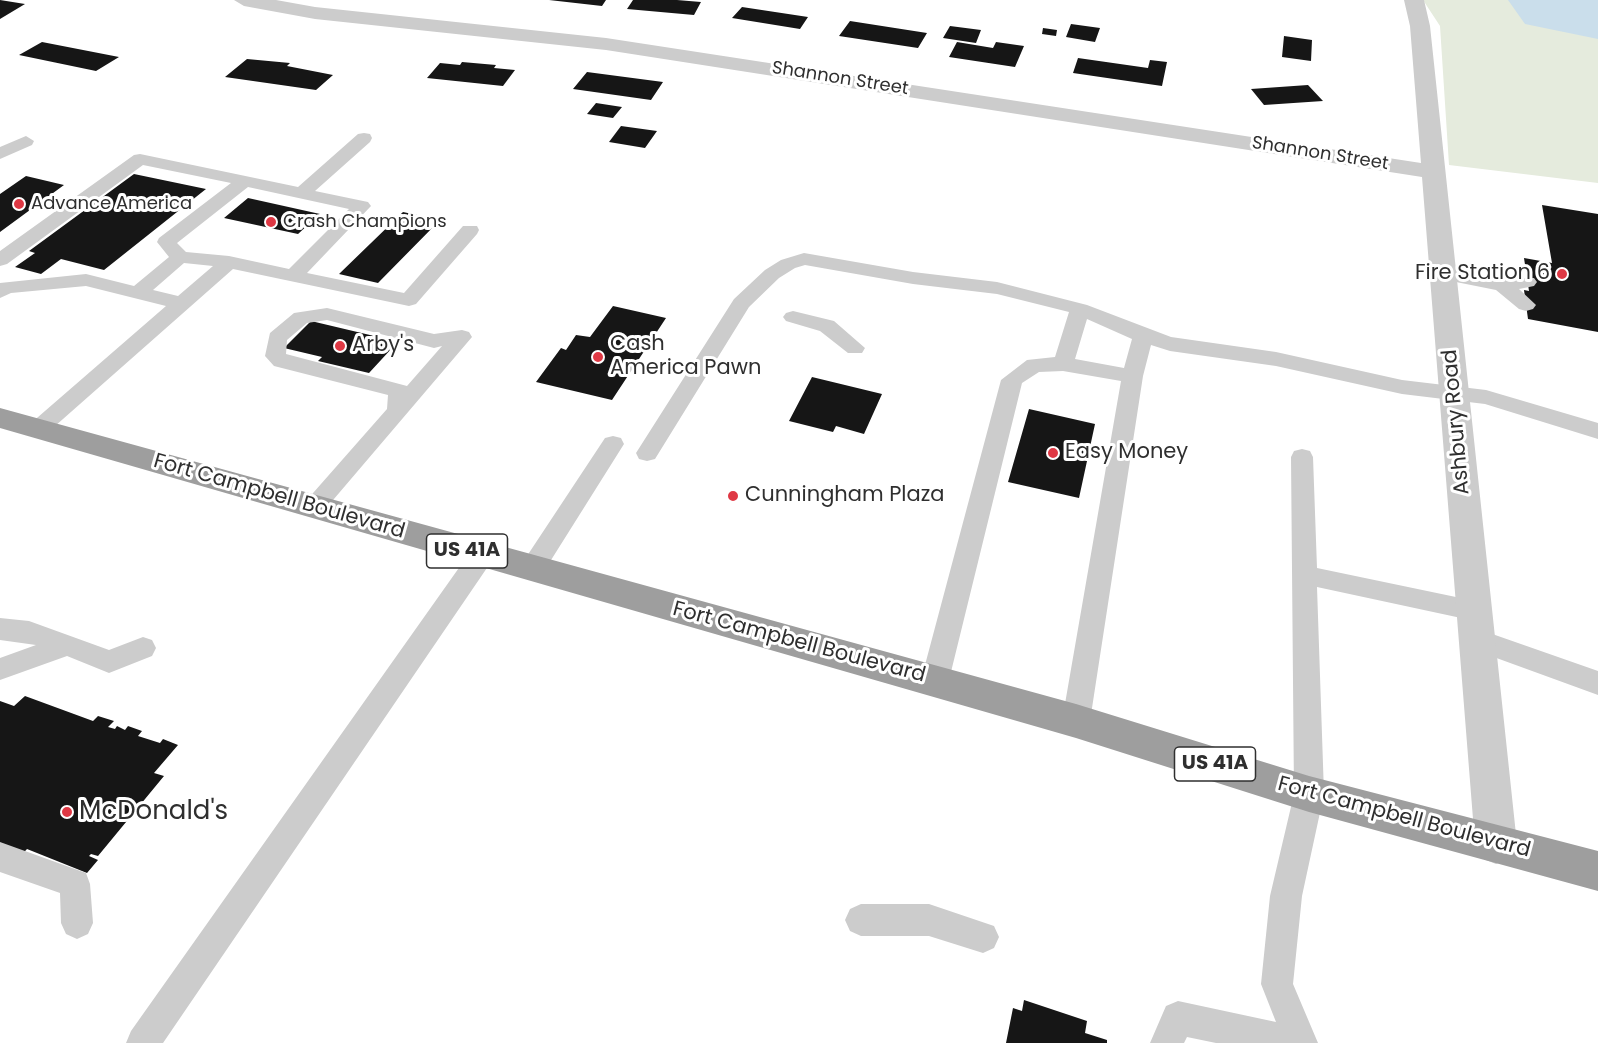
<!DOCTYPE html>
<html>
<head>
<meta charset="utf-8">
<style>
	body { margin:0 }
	canvas { display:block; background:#fff }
</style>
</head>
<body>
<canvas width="1598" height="1043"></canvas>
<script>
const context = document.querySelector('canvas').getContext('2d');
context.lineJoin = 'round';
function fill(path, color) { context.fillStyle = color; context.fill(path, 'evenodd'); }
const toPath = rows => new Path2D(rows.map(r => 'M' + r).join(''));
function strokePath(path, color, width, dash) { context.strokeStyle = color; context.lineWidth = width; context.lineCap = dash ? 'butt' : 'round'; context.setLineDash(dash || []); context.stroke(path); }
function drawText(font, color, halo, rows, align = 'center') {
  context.font = font + ' Poppins,sans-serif'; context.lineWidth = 6; context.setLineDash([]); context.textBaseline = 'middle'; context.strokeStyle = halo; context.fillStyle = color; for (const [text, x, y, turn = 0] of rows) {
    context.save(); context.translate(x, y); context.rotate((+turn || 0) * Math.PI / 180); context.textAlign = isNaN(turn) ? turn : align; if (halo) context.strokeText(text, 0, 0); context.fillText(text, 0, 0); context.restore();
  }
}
fill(toPath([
	[1423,0,1598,0,1598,183,1449,165,1440,26]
]), '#e5ebdd');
fill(toPath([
	[1508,0,1598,0,1598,39,1525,24]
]), '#cadeeb');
fill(toPath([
	[0,0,25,4,0,19],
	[549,0,606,0,602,6],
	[633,0,677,0,701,2,694,15,627,9],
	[742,7,808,17,800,29,732,18],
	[850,21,927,33,918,48,839,36],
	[1071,24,1100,28,1095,42,1066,37],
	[950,26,981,30,976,43,943,38],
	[1043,28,1057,30,1056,36,1042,34],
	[1284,36,1312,40,1311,61,1282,57],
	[42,42,119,57,96,71,19,55],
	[957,42,993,48,996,42,1024,46,1015,67,949,57],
	[1078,58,1148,68,1150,60,1167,62,1162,86,1073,73],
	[247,59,290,63,287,66,333,75,316,90,225,77],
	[462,62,496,65,494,68,515,70,503,86,427,78,440,63,460,65],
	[587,72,663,82,651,100,573,89],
	[1308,85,1323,101,1264,105,1251,89],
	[596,103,622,107,613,118,587,114],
	[621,126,657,131,645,148,609,142],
	[134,174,206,189,104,270,61,259,41,274,15,267,35,253,29,251],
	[26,176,64,185,0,232,0,194],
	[248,198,320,214,298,234,224,218],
	[1542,205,1598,214,1598,332,1528,319,1524,290,1529,291,1524,258,1552,263],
	[403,212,440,220,378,283,339,274],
	[613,306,666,318,612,400,536,382,561,348,566,350,576,335,590,337],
	[311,321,391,340,386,345,393,347,369,373,318,361,322,357,284,348],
	[812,377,882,394,864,434,836,426,833,432,789,421],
	[1029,409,1095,424,1079,498,1008,482],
	[25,696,93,721,98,716,114,721,108,727,115,729,117,726,125,730,128,726,142,731,138,736,160,743,163,739,178,745,154,773,164,776,98,856,91,854,89,856,98,860,87,873,27,849,15,862,0,856,0,701,14,706],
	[1024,1000,1087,1021,1085,1033,1107,1040,1107,1043,1006,1043,1013,1008,1022,1011]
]), '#161616');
fill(toPath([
	[364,133,370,134,372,138,370,142,315,191,368,202,371,206,307,273,404,293,463,226,477,226,479,230,477,234,416,304,409,306,233,269,46,434,38,437,30,434,27,429,30,424,166,306,86,286,11,293,0,298,0,283,86,274,134,286,169,257,157,242,159,238,231,183,143,165,7,264,0,266,0,251,134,155,140,154,298,187,358,134,364,133],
	[248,187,349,209,289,269,229,256,186,252,177,243,248,187],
	[184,263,213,266,178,296,153,290,184,263],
	[26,136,34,141,32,145,0,159,0,147,26,136],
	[804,253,913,272,997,282,1087,305,1171,337,1276,352,1402,380,1486,390,1598,423,1598,439,1485,404,1402,394,1276,366,1170,351,1151,345,1143,376,1090,721,1086,730,1076,733,1066,730,1062,721,1121,381,1063,371,1039,372,1022,383,949,680,945,688,935,691,925,688,921,680,1001,380,1027,360,1055,357,1069,312,997,294,913,284,805,265,795,268,779,278,749,307,655,459,647,461,639,459,636,453,734,299,765,270,781,260,804,253],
	[1087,319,1132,339,1124,368,1075,359,1087,319],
	[1443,268,1502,279,1534,278,1537,282,1534,286,1519,289,1536,305,1533,309,1526,311,1519,309,1496,290,1436,278,1433,274,1443,268],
	[327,308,434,334,462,330,469,332,472,337,322,513,314,516,306,513,302,507,306,501,387,409,388,395,274,366,265,356,270,333,294,313,327,308],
	[327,320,434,348,442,346,407,386,286,354,287,340,307,323,327,320],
	[793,311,834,321,865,348,862,353,848,353,820,331,786,321,783,317,786,313,793,311],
	[613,436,621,438,624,444,541,576,532,579,523,576,520,569,523,562,605,438,613,436],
	[1302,449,1310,451,1313,457,1317,568,1475,601,1484,604,1488,611,1484,618,1475,621,1317,587,1324,794,1302,896,1293,984,1318,1043,1216,1043,1187,1037,1184,1043,1150,1043,1166,1006,1178,1001,1276,1022,1261,984,1270,896,1294,794,1291,457,1294,451,1302,449],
	[482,545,491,548,494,555,491,562,163,1043,126,1043,131,1031,473,548,482,545],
	[0,618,29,621,109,650,143,637,152,640,156,648,152,656,109,673,67,656,0,680,0,658,36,645,0,640,0,618],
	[1478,629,1598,671,1598,695,1469,648,1465,640,1469,632,1478,629],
	[0,842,86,873,90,884,93,923,88,934,77,939,66,934,61,923,60,893,0,872,0,842],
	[861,904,929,904,994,926,999,937,994,948,983,953,929,936,861,936,850,931,845,920,850,909,861,904]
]), '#ccc');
fill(toPath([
	[234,0,276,0,315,7,606,38,1421,163,1410,26,1404,0,1424,0,1430,26,1517,844,1511,858,1496,864,1481,858,1475,844,1422,177,606,50,315,19,244,6,234,0]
]), '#ccc');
fill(toPath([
	[0,408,1076,704,1309,776,1598,851,1598,891,1309,812,1076,738,0,428,0,408]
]), '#9e9e9e');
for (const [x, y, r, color] of [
	[19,204,6,"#df3844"],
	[271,222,6,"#df3844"],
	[1562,274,6,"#df3844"],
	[340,346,6,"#df3844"],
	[598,357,6,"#df3844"],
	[1053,453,6,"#df3844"],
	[733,496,6,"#df3844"],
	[67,812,6,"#df3844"]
]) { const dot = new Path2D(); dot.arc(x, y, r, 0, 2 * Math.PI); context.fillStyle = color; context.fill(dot); strokePath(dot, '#fff', 2); }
drawText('18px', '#2f2f2f', '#fff', [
	["Shannon Street",840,79,9],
	["Shannon Street",1320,154,9]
]);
drawText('18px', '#2f2f2f', '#fff', [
	["Advance America",31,204],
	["Crash Champions",283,222]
], 'left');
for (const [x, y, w] of [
	[467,551,81],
	[1215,764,81]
]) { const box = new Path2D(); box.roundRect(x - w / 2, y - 17, w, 34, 4.5); context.fillStyle = '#fff'; context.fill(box); strokePath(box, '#2f2f2f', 1.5); }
drawText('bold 20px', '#2f2f2f', null, [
	["US 41A",467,551],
	["US 41A",1215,764]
]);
drawText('21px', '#2f2f2f', '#fff', [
	["Fire Station 6",1550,274,"right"],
	["Cash",610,345],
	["America Pawn",610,369],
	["Arby's",352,346],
	["Easy Money",1065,453],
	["Cunningham Plaza",745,496]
], 'left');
drawText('21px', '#2f2f2f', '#fff', [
	["Ashbury Road",1457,422,-95],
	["Fort Campbell Boulevard",279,497,16],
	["Fort Campbell Boulevard",799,643,15],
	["Fort Campbell Boulevard",1404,818,15]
]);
drawText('26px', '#2f2f2f', '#fff', [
	["McDonald's",79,812]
], 'left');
</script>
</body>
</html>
